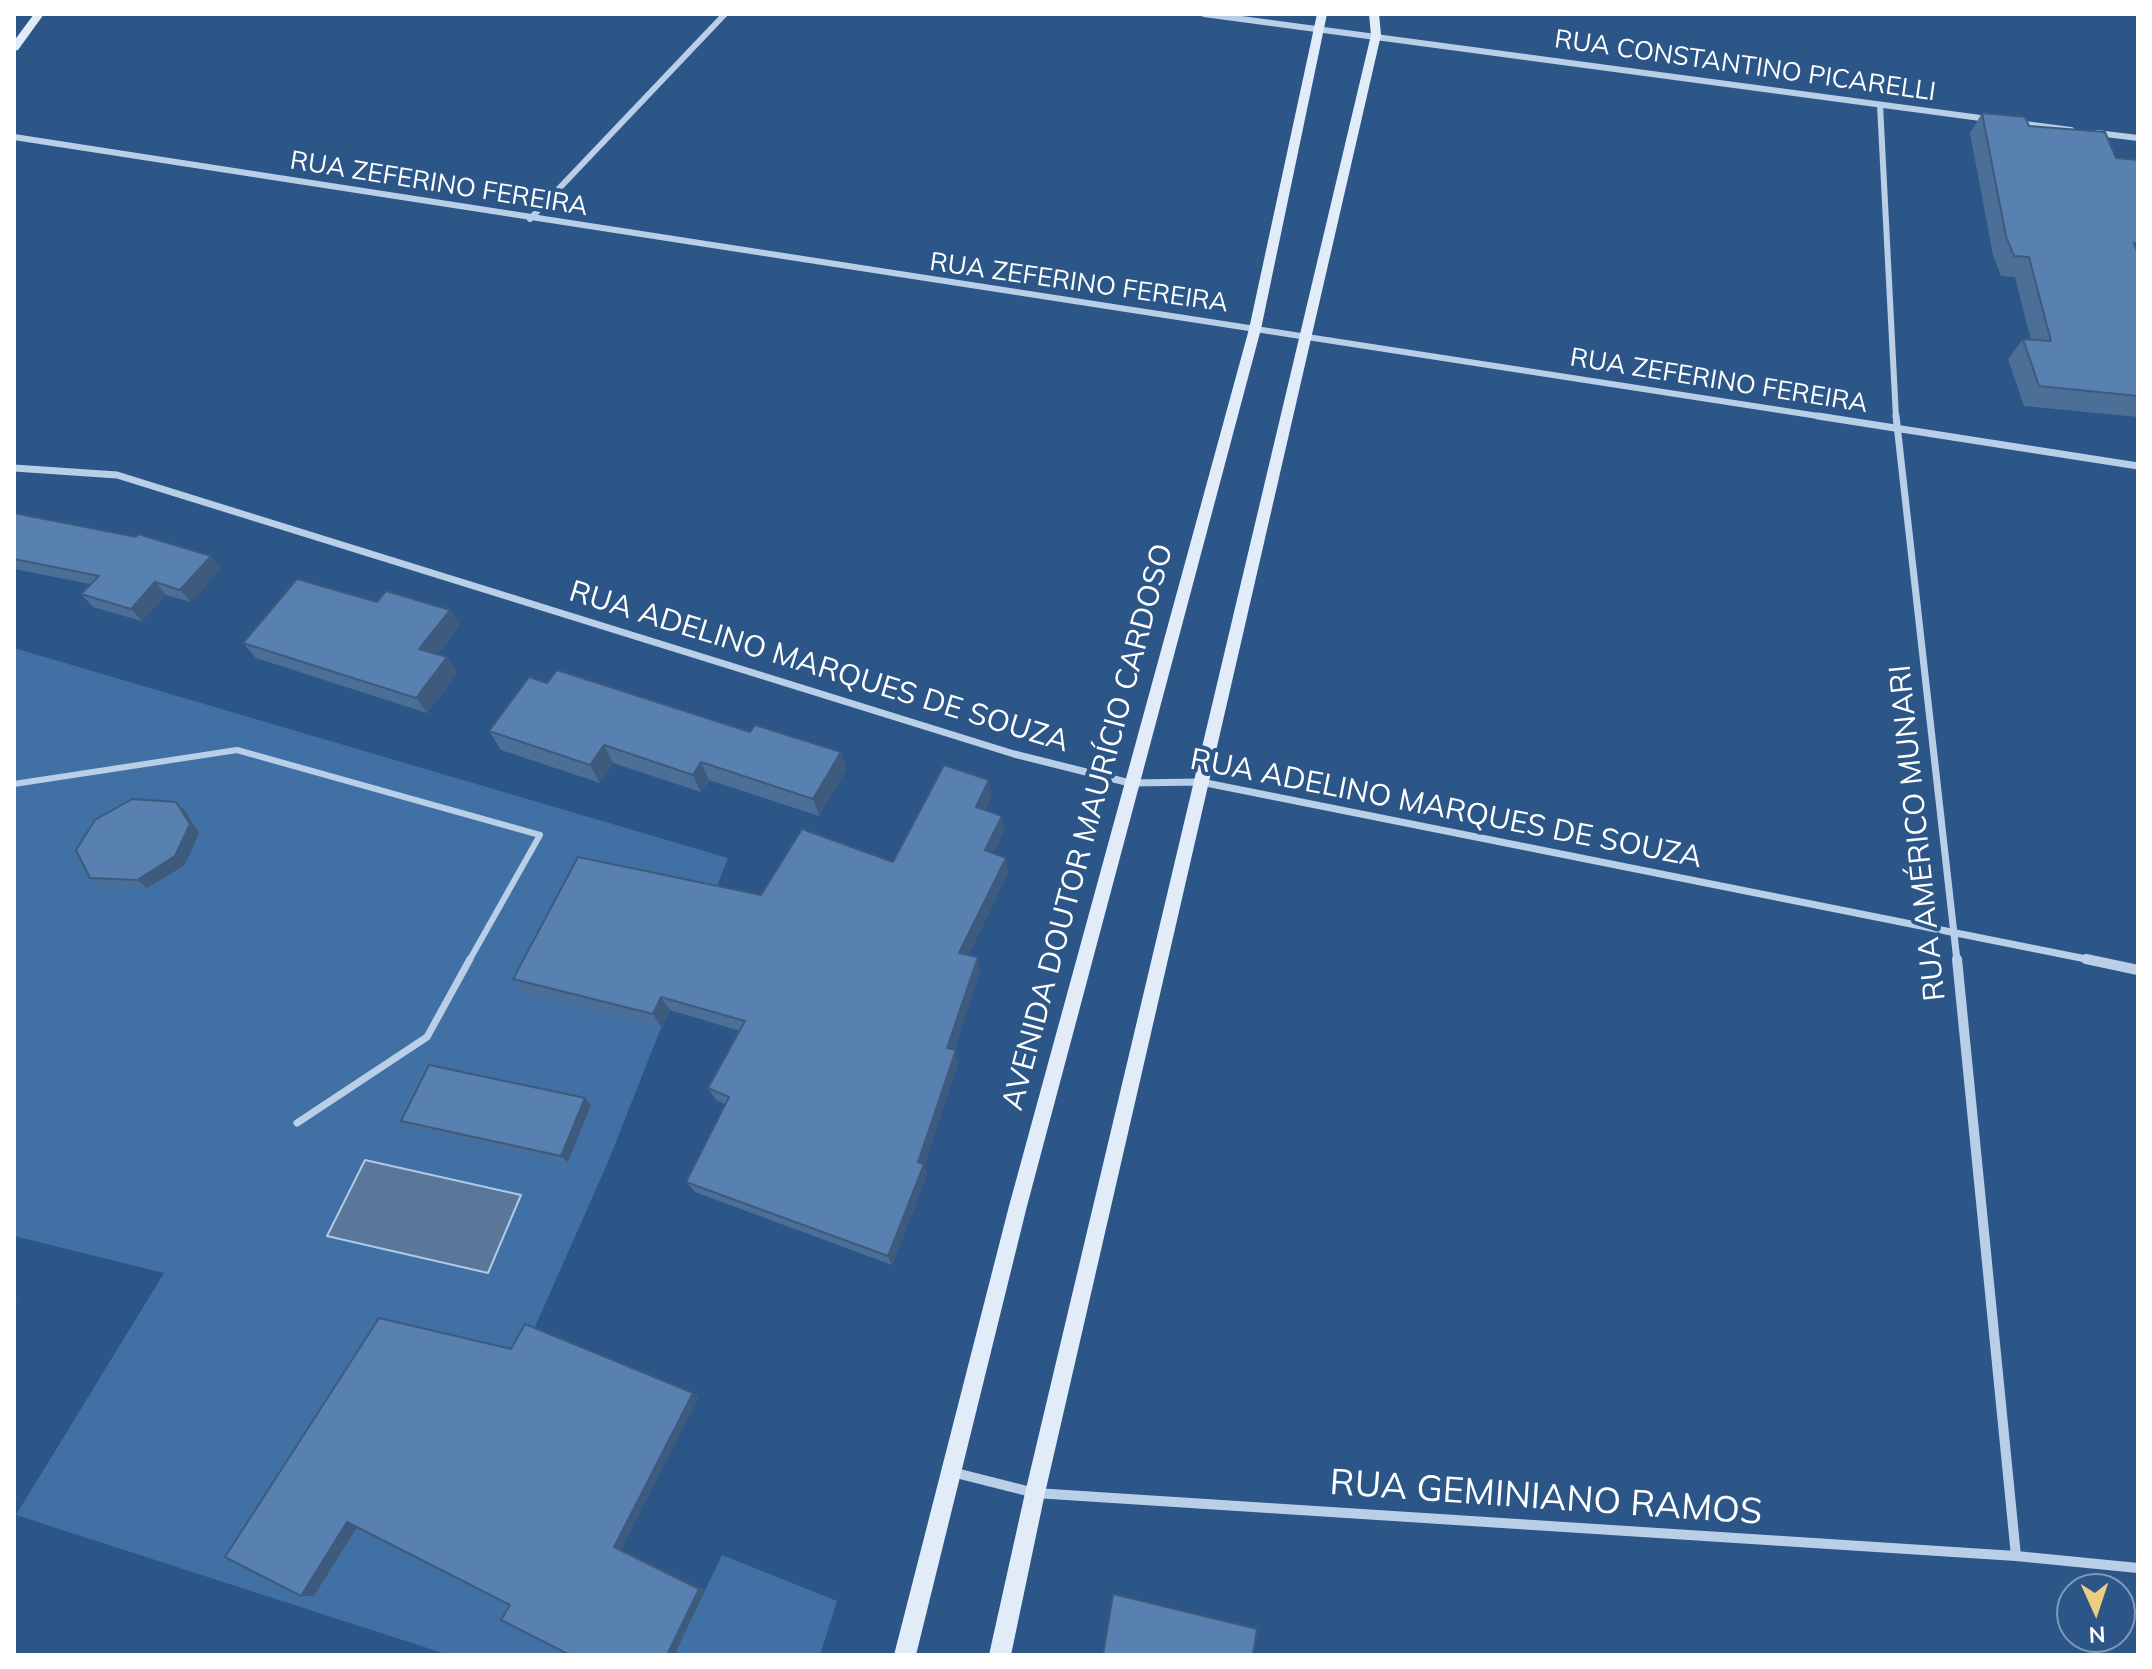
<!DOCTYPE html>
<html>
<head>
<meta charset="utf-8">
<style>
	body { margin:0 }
	#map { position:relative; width:2152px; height:1669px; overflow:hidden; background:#2c5688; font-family:Mulish,sans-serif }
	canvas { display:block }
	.frame { position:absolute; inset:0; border:16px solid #fff; pointer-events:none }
	.north { position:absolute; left:2056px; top:1573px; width:80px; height:80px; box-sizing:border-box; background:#2c5688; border:2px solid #809ab8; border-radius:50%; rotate:177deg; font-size:22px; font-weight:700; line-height:32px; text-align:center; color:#fff }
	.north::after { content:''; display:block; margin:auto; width:28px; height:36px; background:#eecc81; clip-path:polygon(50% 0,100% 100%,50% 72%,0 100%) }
</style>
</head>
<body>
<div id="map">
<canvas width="2152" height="1669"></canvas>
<div class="frame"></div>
<div class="north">N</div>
</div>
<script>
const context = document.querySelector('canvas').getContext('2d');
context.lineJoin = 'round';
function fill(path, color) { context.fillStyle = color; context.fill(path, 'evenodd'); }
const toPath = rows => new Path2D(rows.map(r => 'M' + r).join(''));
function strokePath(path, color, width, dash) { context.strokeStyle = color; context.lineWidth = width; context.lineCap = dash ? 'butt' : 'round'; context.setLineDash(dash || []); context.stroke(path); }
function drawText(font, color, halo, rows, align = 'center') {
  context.font = font + ' Mulish,sans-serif'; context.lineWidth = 8; context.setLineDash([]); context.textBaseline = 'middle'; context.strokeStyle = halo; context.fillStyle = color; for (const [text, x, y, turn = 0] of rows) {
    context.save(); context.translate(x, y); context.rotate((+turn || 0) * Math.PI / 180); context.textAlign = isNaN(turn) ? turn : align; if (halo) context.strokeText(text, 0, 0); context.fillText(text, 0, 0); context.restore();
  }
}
fill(toPath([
	[14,648,728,858,608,1162,534,1329,359,1524,519,1605,580,1655,449,1655,16,1515,164,1273,14,1236],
	[722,1555,837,1601,820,1655,674,1655]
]), '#4170a4');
const water = toPath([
	[365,1160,521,1195,488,1273,327,1236,365,1160]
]);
fill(water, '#5a7799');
strokePath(water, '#aecae8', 2);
strokePath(toPath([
	[14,784,237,750,540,835,469,961]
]), '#b9cfe8', 6);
strokePath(toPath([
	[297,1123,427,1037,470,959]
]), '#b9cfe8', 7);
strokePath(toPath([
	[1204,14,1988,119],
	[1880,105,1896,418],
	[2017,123,2071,130],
	[2097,133,2138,138],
	[14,137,1831,418],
	[530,219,725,14]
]), '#b9cfe8', 6);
strokePath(toPath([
	[1818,416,2138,466],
	[1896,416,1957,961],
	[14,468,117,475,1014,754,1130,783,1201,782,2096,961]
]), '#b9cfe8', 7);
strokePath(toPath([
	[1957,959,2016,1556],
	[2086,959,2138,970],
	[952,1472,1035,1493,2016,1556,2138,1568]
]), '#b9cfe8', 10);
fill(toPath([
	[34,14,44,14,18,50,14,51,14,41,34,14],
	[1317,14,1327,14,1261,329,1027,1206,916,1655,894,1655,1009,1206,1249,329,1317,14],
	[1369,14,1379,14,1381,35,1045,1493,1011,1655,989,1655,1025,1493,1371,35,1369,14]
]), '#e2ecf8');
fill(toPath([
	[1982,113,2029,126,2116,158,2138,160,2138,417,2024,406,2008,359,2023,339,2031,340,2015,277,2001,276,1993,255,1970,133],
	[14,513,221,568,191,602,166,595,142,621,93,607,81,594,90,584,14,569],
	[377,602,450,610,459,625,437,655,447,657,457,673,427,713,256,658,243,643],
	[547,683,750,732,841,752,846,770,819,816,709,780,701,792,613,763,600,783,501,750,489,731],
	[991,797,985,810,1004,832,993,853,1008,873,968,955,980,971,954,1050,958,1063,924,1165,927,1175,892,1265,695,1192,686,1182,725,1104,716,1100,708,1088,740,1031,670,1010,662,1028,525,993,513,979,761,895,893,862],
	[176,802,185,811,199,833,185,865,147,888,101,886,90,878],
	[591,1105,568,1162,409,1127,401,1121]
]), '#4c6f98');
fill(toPath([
	[211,556,221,568,191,602,180,590],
	[155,582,166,595,142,621,131,609],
	[450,610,459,625,429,665,419,649],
	[447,657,457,673,427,713,416,698],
	[604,745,613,763,600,783,590,765],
	[841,752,846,770,819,816,813,799],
	[701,762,709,780,701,792,693,775],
	[989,780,991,797,978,823,976,807],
	[176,802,185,811,199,833,185,865,147,888,137,880],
	[1002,816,1004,832,987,865,985,850],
	[1006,858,1008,873,962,967,959,953],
	[978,957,980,971,950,1061,947,1048],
	[661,997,670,1010,662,1028,653,1014],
	[956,1050,958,1063,924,1165,927,1175,892,1265,888,1256,918,1162],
	[585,1098,591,1105,568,1162,561,1156],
	[14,1297,19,1298,14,1306],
	[693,1393,699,1397,622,1549,705,1590,674,1655,667,1655,614,1547],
	[347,1522,359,1524,314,1596,301,1596]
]), '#3e5a7c');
const building = toPath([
	[1982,113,2025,117,2029,126,2105,132,2116,158,2138,160,2138,244,2134,243,2138,255,2138,396,2039,386,2023,339,2051,341,2029,257,2014,256,2006,236,1982,113],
	[14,513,136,537,138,534,211,556,180,590,155,582,131,609,81,594,99,576,14,559,14,513],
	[297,579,377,602,386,591,450,610,419,649,447,657,416,698,243,643,297,579],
	[557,670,750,732,755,725,841,752,813,799,701,762,693,775,604,745,590,765,489,731,529,677,547,683,557,670],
	[944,765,989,780,976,807,1002,816,985,850,1006,858,959,953,978,957,947,1048,956,1050,918,1162,924,1164,888,1256,686,1182,729,1097,708,1088,745,1021,661,997,653,1014,513,979,578,857,761,895,802,829,893,862,944,765],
	[132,799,176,802,190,824,175,856,137,880,90,878,76,850,95,820,132,799],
	[429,1065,585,1098,561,1156,401,1121,429,1065],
	[379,1318,511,1349,525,1324,693,1393,614,1547,699,1589,667,1655,570,1655,501,1620,510,1605,347,1522,301,1596,225,1557,379,1318],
	[1113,1594,1257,1629,1253,1655,1103,1655,1113,1594]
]);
fill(building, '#5881b1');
strokePath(building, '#3e5a7c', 2);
drawText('26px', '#fff', '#2c5688', [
	["RUA CONSTANTINO PICARELLI",1745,66,8],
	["RUA ZEFERINO FEREIRA",439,184,9],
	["RUA ZEFERINO FEREIRA",1079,283,8],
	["RUA ZEFERINO FEREIRA",1719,381,9]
]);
drawText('30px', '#fff', '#2c5688', [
	["RUA ADELINO MARQUES DE SOUZA",819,667,17],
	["RUA ADELINO MARQUES DE SOUZA",1446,809,11],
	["AVENIDA DOUTOR MAURÍCIO CARDOSO",1088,827,-75],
	["RUA AMÉRICO MUNARI",1918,833,-96]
]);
drawText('36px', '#fff', '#2c5688', [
	["RUA GEMINIANO RAMOS",1546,1498,4]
]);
</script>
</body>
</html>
